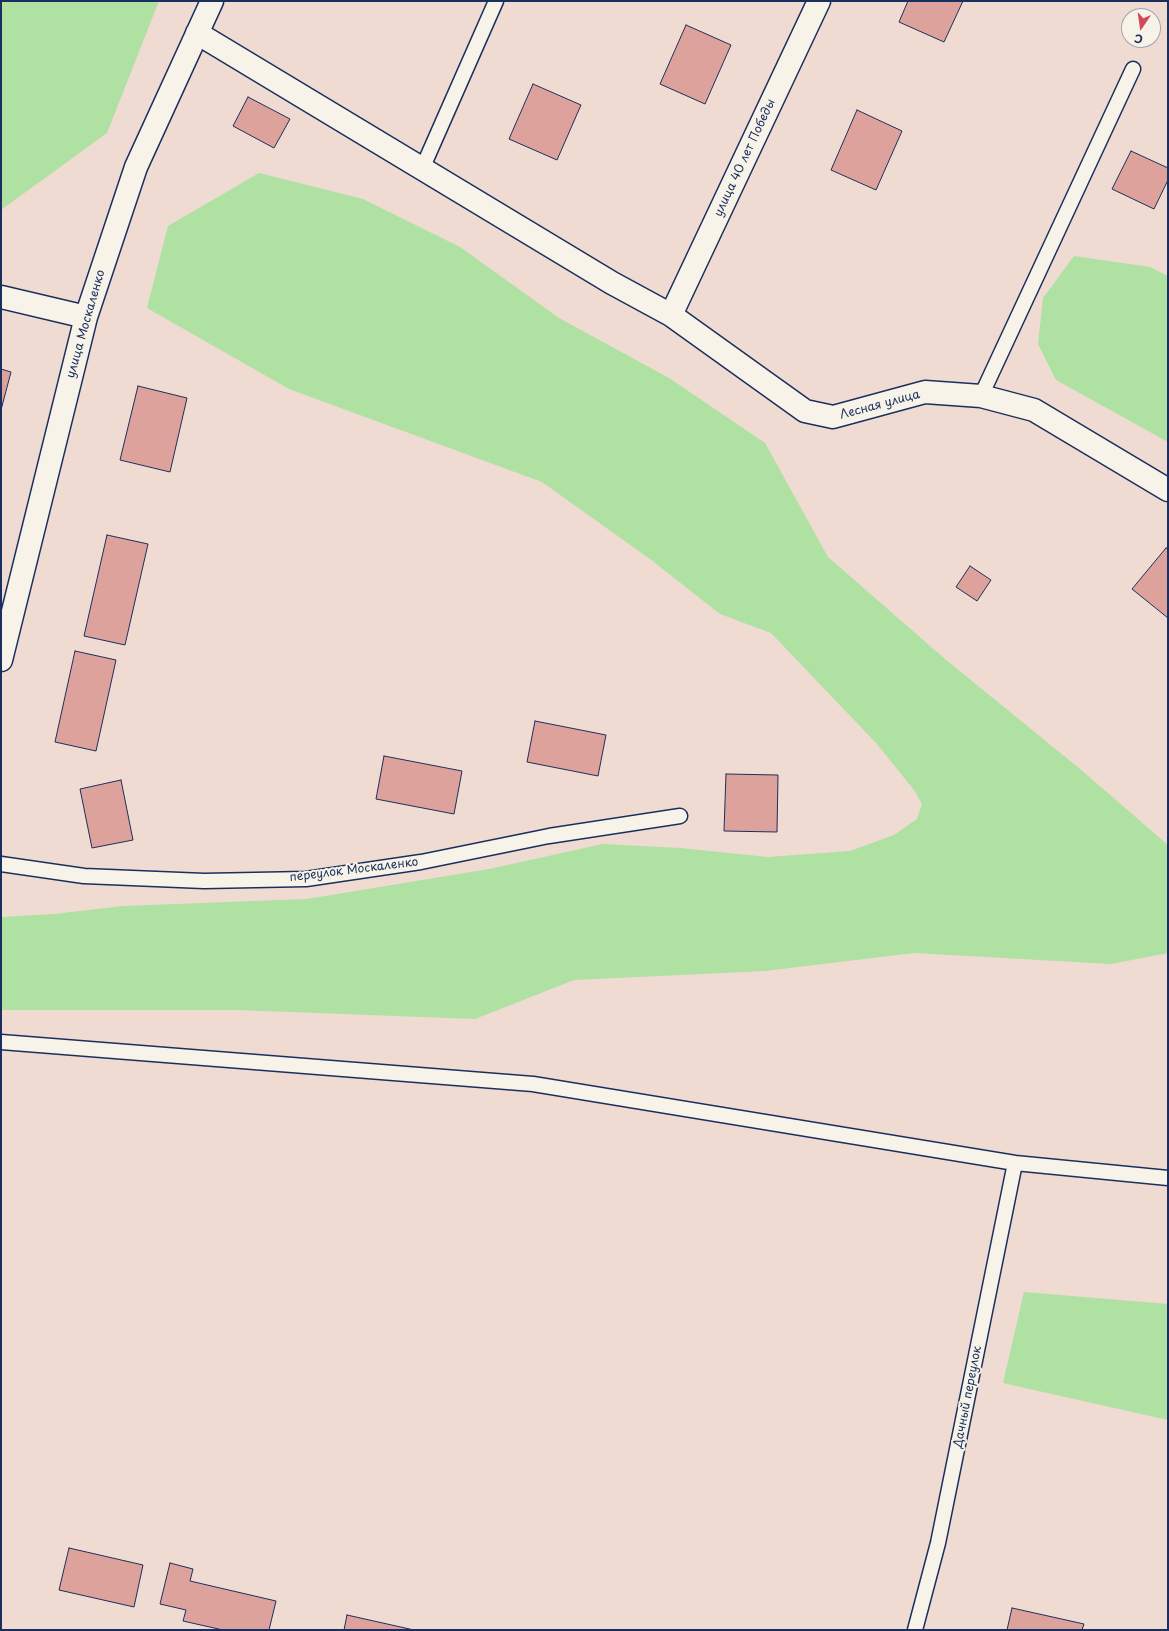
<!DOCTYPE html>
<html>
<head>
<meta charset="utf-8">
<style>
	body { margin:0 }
	#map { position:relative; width:1169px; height:1631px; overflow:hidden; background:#efdbd1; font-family:"Playpen Sans",sans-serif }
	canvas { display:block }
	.frame { position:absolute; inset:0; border:2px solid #1b2f5e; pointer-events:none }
	.north { position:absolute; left:1121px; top:8px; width:40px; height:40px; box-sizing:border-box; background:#f7f3e8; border:1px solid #9fa5b1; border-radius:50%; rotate:193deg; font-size:11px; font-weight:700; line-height:16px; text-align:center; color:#1b2f5e }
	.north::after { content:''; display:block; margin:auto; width:14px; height:18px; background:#d1495b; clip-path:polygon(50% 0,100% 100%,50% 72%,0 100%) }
</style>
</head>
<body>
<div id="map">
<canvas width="1169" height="1631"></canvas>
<div class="frame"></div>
<div class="north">С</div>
</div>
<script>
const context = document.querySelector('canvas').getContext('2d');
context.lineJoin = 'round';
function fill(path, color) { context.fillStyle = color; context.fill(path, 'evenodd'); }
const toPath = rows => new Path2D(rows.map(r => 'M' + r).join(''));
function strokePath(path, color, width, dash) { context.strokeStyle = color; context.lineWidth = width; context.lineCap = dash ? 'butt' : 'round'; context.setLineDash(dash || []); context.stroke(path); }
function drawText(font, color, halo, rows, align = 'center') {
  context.font = font + ' "Playpen Sans",sans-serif'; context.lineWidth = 4; context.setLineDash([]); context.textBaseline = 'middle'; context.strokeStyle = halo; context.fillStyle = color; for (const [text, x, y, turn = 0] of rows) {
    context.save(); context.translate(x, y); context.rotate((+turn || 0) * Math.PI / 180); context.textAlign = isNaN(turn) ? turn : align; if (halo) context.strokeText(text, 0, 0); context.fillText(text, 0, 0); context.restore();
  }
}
fill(toPath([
	[1,1,159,1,107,133,1,210],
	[259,173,363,199,460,247,559,318,669,378,765,443,828,557,945,659,1080,769,1168,845,1168,953,1111,964,914,953,765,971,574,980,475,1019,238,1010,1,1010,1,917,54,914,123,906,307,899,489,869,603,844,680,848,768,857,850,851,894,835,917,819,922,804,914,790,877,744,771,633,720,614,650,559,542,482,289,389,147,308,168,226],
	[1074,256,1150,267,1168,276,1168,442,1056,380,1038,344,1043,298],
	[1024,1292,1168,1304,1168,1420,1003,1383]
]), '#aee1a2');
const building = toPath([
	[908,1,963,1,944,42,899,22,908,1],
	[686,25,731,45,705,104,660,84,686,25],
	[533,84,581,105,557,160,509,139,533,84],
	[248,97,290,119,274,148,233,126,248,97],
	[857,110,902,131,876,190,831,170,857,110],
	[1131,151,1168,168,1168,180,1154,209,1112,189,1131,151],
	[1,369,11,372,1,410,1,369],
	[138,386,187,398,170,472,120,460,138,386],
	[107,535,148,544,125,645,84,636,107,535],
	[1166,548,1168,549,1168,618,1132,589,1166,548],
	[970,566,991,580,977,601,956,587,970,566],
	[75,651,116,660,96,751,55,742,75,651],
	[535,721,606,735,598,776,527,762,535,721],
	[384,756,462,771,454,814,376,799,384,756],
	[726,774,778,775,777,832,724,831,726,774],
	[121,780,133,840,92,848,80,789,121,780],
	[69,1548,143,1565,134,1607,59,1590,69,1548],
	[170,1563,193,1569,190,1581,276,1601,269,1630,223,1630,183,1621,186,1610,160,1604,170,1563],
	[1012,1608,1084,1624,1082,1630,1007,1630,1012,1608],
	[347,1615,414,1630,344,1630,347,1615]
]);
fill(building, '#dca29b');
strokePath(building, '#1b2f5e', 1);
const service = toPath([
	[422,169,496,1],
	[981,396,1133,69],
	[1,864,84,876,204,881,306,879,421,862,549,836,680,816],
	[1,1042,533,1084,1015,1163,1168,1178],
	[915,1630,938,1543,1015,1163]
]);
const minor = toPath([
	[197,33,612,283,671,315,805,411,833,417,925,392,981,396,1034,410,1168,490],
	[1,297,86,317],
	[671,315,819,1],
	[1,660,86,317,136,167,212,1]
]);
strokePath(service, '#1b2f5e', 17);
strokePath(minor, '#1b2f5e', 25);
strokePath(service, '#f7f3e8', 14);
strokePath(minor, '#f7f3e8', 22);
drawText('12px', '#1b2f5e', '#f7f3e8', [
	["улица 40 лет Победы",745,158,-65],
	["улица Москаленко",86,324,-74],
	["Лесная улица",880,405,-15],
	["переулок Москаленко",354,870,-7],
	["Дачный переулок",968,1397,-79]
]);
</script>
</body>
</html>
